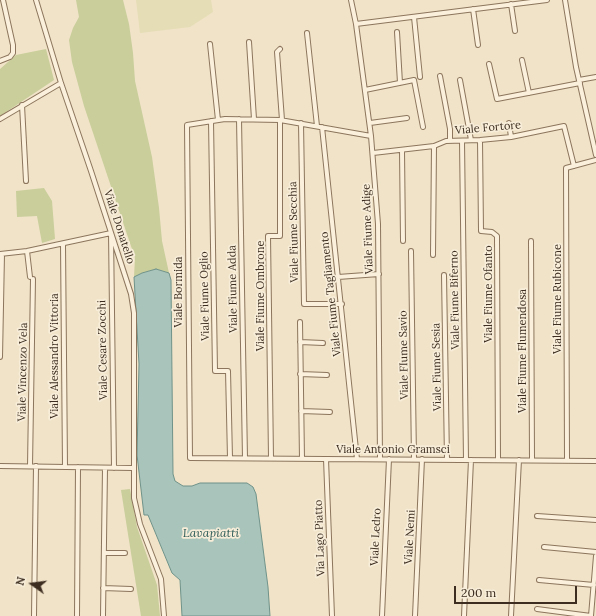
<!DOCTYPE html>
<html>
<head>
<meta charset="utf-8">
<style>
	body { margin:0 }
	#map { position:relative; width:596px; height:616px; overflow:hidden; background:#f0e3c8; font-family:Lora,serif }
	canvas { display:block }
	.north { position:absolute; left:12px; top:564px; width:40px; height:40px; -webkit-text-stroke:3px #f7edd8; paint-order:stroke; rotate:284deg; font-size:11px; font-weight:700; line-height:16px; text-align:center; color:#3c2d20 }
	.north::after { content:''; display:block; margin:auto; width:14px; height:18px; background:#3c2d20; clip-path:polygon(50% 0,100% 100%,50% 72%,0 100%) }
	.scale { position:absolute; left:454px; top:586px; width:123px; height:18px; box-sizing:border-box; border:2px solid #3c2d20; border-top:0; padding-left:5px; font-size:12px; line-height:14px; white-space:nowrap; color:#3c2d20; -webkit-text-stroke:3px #f7edd8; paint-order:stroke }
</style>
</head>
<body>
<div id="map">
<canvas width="596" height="616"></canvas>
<div class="north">N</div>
<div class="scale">200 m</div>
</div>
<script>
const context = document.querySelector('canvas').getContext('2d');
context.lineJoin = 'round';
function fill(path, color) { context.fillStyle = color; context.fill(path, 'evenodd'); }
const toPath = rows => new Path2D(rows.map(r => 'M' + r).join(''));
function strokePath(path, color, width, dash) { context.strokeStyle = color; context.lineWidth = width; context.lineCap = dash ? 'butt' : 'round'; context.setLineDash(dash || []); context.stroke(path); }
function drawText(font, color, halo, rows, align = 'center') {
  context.font = font + ' Lora,serif'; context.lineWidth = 3.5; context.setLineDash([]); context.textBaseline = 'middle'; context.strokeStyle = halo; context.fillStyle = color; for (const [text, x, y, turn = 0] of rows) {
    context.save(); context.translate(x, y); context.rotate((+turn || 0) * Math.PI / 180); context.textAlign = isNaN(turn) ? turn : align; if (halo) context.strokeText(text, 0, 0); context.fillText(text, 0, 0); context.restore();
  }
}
fill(toPath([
	[136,0,211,0,213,12,190,27,140,33]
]), '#e5ddb5');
fill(toPath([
	[76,0,123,0,129,24,133,53,135,81,152,157,159,208,162,241,169,273,156,269,142,273,134,277,135,258,84,106,72,62,69,40,73,28,79,17],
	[46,49,54,80,0,116,0,69,16,55],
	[44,188,52,201,55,239,42,243,37,216,17,217,16,191],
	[130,489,137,527,157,585,160,616,141,616,121,490]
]), '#c9ce9b');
const water = toPath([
	[156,269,169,273,171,280,173,474,175,481,183,486,192,486,200,483,247,483,253,487,256,494,268,587,270,616,182,616,180,580,172,573,148,515,144,515,137,455,139,364,134,277,142,273,156,269]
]);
fill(water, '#a9c4bb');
strokePath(water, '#6f9289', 1);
const street = toPath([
	[36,0,61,83,91,171,131,294,134,313,134,498,140,524,161,579,164,616],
	[351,0,356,24,371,136,378,224,380,459],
	[565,0,576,67,596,155],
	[511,4,515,31],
	[473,9,478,45],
	[414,17,420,77],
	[356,24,547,0],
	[397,32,400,83],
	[307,33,317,126],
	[249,42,254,119],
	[210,44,218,120],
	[280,49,277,52,282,120],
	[522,60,529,93],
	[0,61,10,57,13,53,13,45,3,0],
	[489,64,497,99,580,83],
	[440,76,450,129,450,141],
	[460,80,471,140],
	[579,80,596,77],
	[365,90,414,80,423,127],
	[22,105,26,181],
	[0,119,61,83],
	[239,119,245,458],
	[211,121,215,371,228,371,230,458],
	[301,123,304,304,342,304],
	[370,123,407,118],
	[509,123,511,137],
	[322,127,357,459],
	[371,136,280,120,225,119,187,125,190,458,596,461],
	[480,140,481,231,492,232,497,236,498,460],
	[462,141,466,460],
	[402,150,403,241],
	[373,153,434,146,446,141,480,140,511,137,564,126,574,166],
	[531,241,532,460],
	[63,244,65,467],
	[27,251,30,277],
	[411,251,414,459],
	[0,254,27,251,111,233,114,468],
	[433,255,434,146],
	[444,275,447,460],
	[338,277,379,274],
	[300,322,302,459],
	[300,342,323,343],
	[0,357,2,254],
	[300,374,327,375],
	[301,411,330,412],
	[271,458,268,236,280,236,280,120],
	[326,459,332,616],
	[567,460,566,168,596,160],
	[0,466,133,468],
	[30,466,33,279],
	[537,516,596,520],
	[544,547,596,552],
	[104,553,125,553],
	[539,580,594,585],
	[103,588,131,589],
	[537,609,591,616],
	[34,616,36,466],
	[77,616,78,467],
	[103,616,105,468],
	[382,616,389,459],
	[415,616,422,459],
	[464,616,471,460],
	[511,616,519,460],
	[591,616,596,556]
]);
strokePath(street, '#8c755c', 6);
strokePath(street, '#faf0dc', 4);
drawText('11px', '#3c2d20', '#f7edd8', [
	["Viale Fortore",488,128,-5],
	["Viale Donatello",119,227,72],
	["Viale Fiume Adige",368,229,-92],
	["Viale Fiume Secchia",294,232,-91],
	["Viale Fiume Adda",233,289,-91],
	["Viale Bormida",179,292,-90],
	["Viale Fiume Tagliamento",331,294,-96],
	["Viale Fiume Ofanto",489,294,-90],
	["Viale Fiume Oglio",205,296,-91],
	["Viale Fiume Ombrone",261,296,-90],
	["Viale Fiume Rubicone",558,299,-90],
	["Viale Fiume Biferno",455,300,-91],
	["Viale Cesare Zocchi",103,350,-91],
	["Viale Fiume Flumendosa",523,351,-90],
	["Viale FIume Savio",404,355,-91],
	["Viale Alessandro Vittoria",55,356,-90],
	["Viale Fiume Sesia",437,367,-91],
	["Viale Vincenzo Vela",23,372,-89],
	["Viale Antonio Gramsci",393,450],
	["Viale Ledro",376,537,-87],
	["Viale Nemi",410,537,-87],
	["Via Lago Piatto",320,538,-92]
]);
drawText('italic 12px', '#2f5c59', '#f7edd8', [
	["Lavapiatti",211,534]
]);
</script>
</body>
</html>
